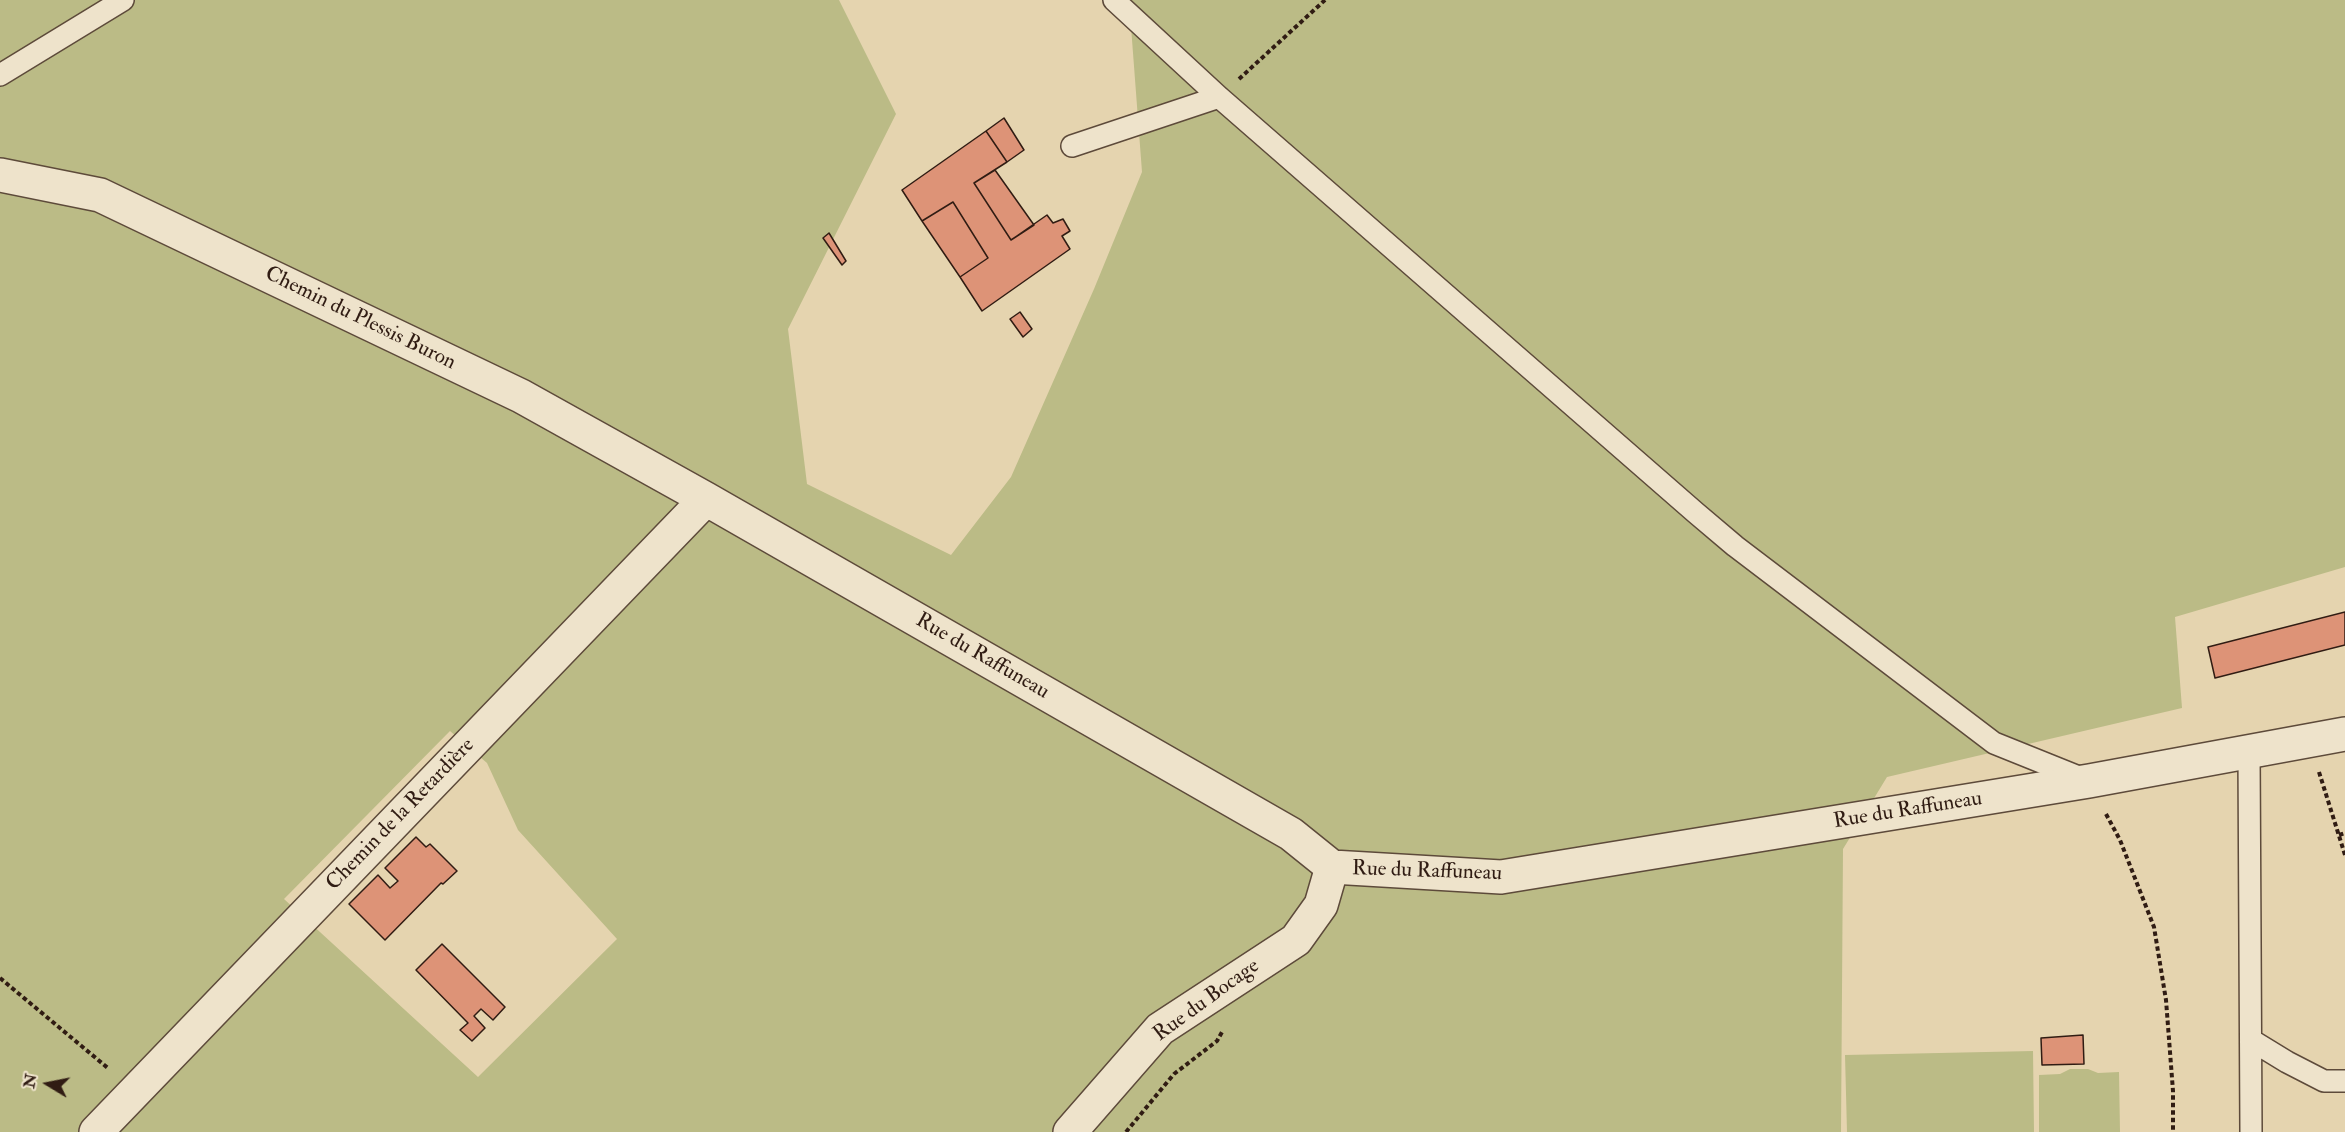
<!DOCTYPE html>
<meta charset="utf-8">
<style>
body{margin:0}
#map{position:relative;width:2345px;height:1132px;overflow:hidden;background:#e5d4af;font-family:"IM FELL Double Pica",serif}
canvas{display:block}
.north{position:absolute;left:18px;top:1054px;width:60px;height:60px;-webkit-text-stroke:4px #eee3cb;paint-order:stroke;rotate:280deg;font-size:16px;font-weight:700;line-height:24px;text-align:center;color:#301c13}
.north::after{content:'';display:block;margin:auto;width:21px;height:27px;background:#301c13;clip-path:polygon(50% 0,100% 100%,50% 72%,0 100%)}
</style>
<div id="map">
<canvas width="2345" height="1132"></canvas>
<div class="north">N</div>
</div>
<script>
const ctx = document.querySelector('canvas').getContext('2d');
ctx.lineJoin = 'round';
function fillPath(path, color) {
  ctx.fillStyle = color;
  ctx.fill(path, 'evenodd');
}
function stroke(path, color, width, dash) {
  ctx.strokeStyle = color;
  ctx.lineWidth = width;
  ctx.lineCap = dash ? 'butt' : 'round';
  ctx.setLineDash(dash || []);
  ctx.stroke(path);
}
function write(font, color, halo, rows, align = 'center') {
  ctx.font = font + ' "IM FELL Double Pica",serif';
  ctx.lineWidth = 4.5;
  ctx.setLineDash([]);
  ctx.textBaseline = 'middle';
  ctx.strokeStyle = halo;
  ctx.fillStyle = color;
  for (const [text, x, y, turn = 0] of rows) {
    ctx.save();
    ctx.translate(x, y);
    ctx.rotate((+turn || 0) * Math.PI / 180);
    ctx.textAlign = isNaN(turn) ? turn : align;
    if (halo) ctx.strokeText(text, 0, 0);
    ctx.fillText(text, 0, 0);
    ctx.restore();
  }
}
const green = new Path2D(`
 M0,0h839l57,114 -108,215 19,155 144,71 60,-78 83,-188 48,-117 -13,-172h1216v567l-170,50 7,91 -295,69 -44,72 -2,283h-1841zM450,731l37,32 31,67 99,109 -139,138 -194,-178z
 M2033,1051l1,81h-187l-2,-77z
 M2070,1069h18l10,4 21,-1 1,60h-81v-57l21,-1z`);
const building = new Path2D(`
 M1004,118l20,32 -17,12 -21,-31z
 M986,131l21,31 -33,21 37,57 36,-25 6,8 10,-4 7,12 -8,5 8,13 -88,62 -22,-34 28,-19 -35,-56 -31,19 -20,-31z
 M995,170l39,55 -23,15 -37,-57z
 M953,202l35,56 -28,19 -38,-56z
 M829,233l17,28 -4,4 -19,-27z
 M1020,312l12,17 -9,8 -13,-18z
 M2345,612v33l-130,33 -7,-31z
 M416,837l10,10 4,-3 27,27 -14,13 -2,-1 -56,57 -36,-36 29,-29 12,13 8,-7 -13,-13z
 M442,944l63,63 -12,13 -12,-11 -7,7 11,12 -13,13 -12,-11 8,-7 -52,-53z
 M2083,1035l1,29 -42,1 -1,-27z`);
const path = new Path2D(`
 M1239,79l86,-79
 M2319,772l26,83
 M2106,814l14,26 34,87 12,73 7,91v41
 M2339,835l6,-2
 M0,978l109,91
 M1126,1132l48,-58 43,-33 5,-9`);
const service = new Path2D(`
 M1114,0l105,97 477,416 39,33 259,197 92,37
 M0,75l123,-75
 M1072,146l147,-49
 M2249,752l2,380
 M2251,1040l36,22 37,19h21`);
const minor = new Path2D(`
 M1070,1132l90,-103 136,-89 25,-35 11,-38`);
const tertiary = new Path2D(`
 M0,175l100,20 421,201 185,103 585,335 41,33 169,10 588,-96 256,-47
 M96,1132l610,-633`);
const streetNames = [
 ["Chemin du Plessis Buron",360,319,26],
 ["Rue du Raffuneau",982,657,30],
 ["Rue du Raffuneau",1908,811,-9],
 ["Chemin de la Retardière",401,815,-46],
 ["Rue du Raffuneau",1427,872,2],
 ["Rue du Bocage",1207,1001,-36]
];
fillPath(green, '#bbbb86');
fillPath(building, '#dd9377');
stroke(building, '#301c13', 1.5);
stroke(service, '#5d4a3a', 24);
stroke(minor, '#5d4a3a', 36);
stroke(tertiary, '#5d4a3a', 36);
stroke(path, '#301c13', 4, [4.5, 3]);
stroke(service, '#eee3cb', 21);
stroke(minor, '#eee3cb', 33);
stroke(tertiary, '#eee3cb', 33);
write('21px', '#301c13', '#eee3cb', streetNames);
</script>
